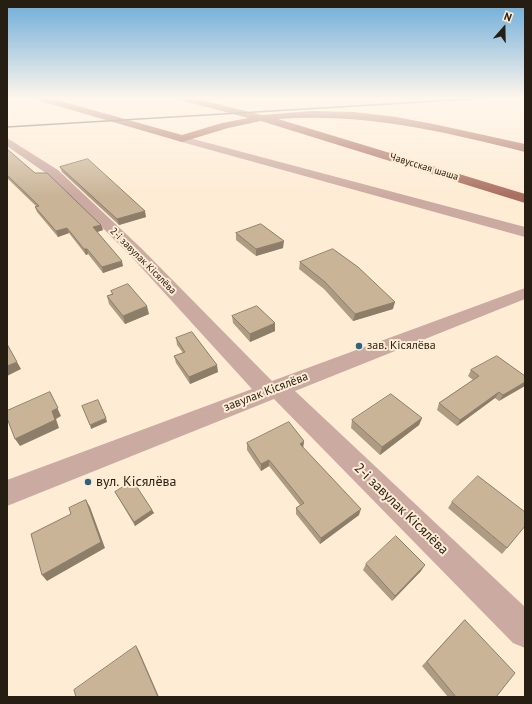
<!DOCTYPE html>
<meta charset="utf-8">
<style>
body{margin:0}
#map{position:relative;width:532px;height:704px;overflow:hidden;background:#feecd5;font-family:"PT Sans",sans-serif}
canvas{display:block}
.frame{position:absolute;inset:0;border:8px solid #261e13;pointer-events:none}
.north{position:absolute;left:484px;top:8px;width:40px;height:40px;-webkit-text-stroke:3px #feecd5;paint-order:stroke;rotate:20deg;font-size:11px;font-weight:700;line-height:16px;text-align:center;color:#261e13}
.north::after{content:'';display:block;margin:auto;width:14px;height:18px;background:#261e13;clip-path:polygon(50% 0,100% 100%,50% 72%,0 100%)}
</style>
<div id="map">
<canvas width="532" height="704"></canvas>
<div class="frame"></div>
<div class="north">N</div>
</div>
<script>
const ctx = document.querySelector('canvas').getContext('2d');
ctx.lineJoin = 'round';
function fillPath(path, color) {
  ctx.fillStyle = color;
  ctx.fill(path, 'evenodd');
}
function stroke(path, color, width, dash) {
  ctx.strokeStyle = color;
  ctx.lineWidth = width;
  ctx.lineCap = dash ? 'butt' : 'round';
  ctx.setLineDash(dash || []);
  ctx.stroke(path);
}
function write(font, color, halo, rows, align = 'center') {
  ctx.font = font + ' "PT Sans",sans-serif';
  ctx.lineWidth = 4;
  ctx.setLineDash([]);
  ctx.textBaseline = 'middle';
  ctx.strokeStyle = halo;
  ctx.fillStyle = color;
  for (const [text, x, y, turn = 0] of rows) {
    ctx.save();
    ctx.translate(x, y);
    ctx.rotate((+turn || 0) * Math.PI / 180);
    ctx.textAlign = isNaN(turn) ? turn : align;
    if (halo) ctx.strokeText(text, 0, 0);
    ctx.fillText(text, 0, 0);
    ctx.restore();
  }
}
const minor = new Path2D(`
 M182,136l343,91v10l-347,-96 -1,-2 1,-2z
 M7,138l51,32 83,78 131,133 253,-93v11l-230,92 230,216v41l-12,-5 -239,-244 -267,107v-26l245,-91 -123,-135 -79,-78 -43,-30z`);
const major = new Path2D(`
 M35,98h15l132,37 40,-12 26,-5 -68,-18 -1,-2h14l69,17 50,-4 42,1 42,5 42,8 87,19v8c-84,-21 -160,-39 -247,-33l247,75v9l-264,-82 -33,7 -46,14 -145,-42z`);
const rail = new Path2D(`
 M7,127l480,-29`);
const wall = new Path2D(`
 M7,149l28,24 66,52 2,5 -6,2 26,34 -20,7 -15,-19 -2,1 -17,-22 -11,4 -21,-25 -2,-5 1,-1 -29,-28z
 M60,167l86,50 -27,8 -57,-53z
 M236,233l47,15 -27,8 -20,-16z
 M300,262l93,47 -40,12 -29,-32 -25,-20z
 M111,291l38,23 -24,10 -16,-20 -2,-8 5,-2z
 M232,316l43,15 -25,11 -17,-19z
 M176,338l42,34 -28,12 -14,-21 -2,-7 9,-3 -6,-8z
 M471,370l54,6 -26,25 -4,-3 -38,28 -20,-16 2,-7 34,-23 -5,-4z
 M422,418l-3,7 -39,30 -29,-27 1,-8z
 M304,441l-1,7 56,67 -39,29 -24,-30v-6l4,-3 -31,-39 -8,5 -14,-21v-7z
 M115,492l37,18 2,3 -19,13z
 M452,502l55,46 -5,6 -54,-46z
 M366,564l55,7 -29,30 -29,-31z
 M465,620l31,77h-48l-26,-31z`);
const shadedWall = new Path2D(`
 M145,211l1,6 -27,8 -2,-6z
 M101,225l2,5 -9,3 -1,-6z
 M67,228l2,5 -11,4 -2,-6z
 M284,241l-1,7 -27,8v-7z
 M84,249h3l1,5 -2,1z
 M122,261l1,5 -20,7 -1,-6z
 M395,302l-2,7 -40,12 2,-7z
 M147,306l2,8 -24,10 -2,-8z
 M275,323v8l-25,11v-8z
 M17,362l4,7 -14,7v-10z
 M217,365l1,7 -28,12 -1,-7z
 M525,382v4l-26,15 4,-6z
 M50,392l11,24 -5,3 3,9 -39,18 -5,-7z
 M499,392l-4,6 -38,28 3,-6z
 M106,418l1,4 -16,7 -1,-4z
 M422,418l-3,7 -39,30 2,-8z
 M304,441l-1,7 -3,-4z
 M269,460v6l-8,5v-7z
 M86,500l4,7 15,41 -58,33 -5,-6z
 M361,509l-2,6 -39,29 1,-6z
 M152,510l2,3 -19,13 -1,-4z
 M425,565l-4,6 -29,30 3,-5z
 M136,646l3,5 20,46h-1z`);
const building = new Path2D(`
 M7,149l28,24h12l54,52 -8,2 29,34 -20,6 -15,-18h-3l-17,-21 -11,3 -21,-24 4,-1 -32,-31z
 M88,159l57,52 -28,8 -57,-52z
 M261,224l23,17 -28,8 -20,-16z
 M333,249l25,18 37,35 -40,12 -30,-32 -25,-20z
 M128,284l19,22 -24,10 -16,-20 6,-2 -2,-3z
 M257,306l18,17 -25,11 -18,-18z
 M192,332l25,33 -28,12 -15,-21 11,-4 -9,-14z
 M7,344l10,18 -10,4z
 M497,356l28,20v6l-22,13 -4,-3 -39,28 -21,-17 40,-27 -8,-6z
 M50,392l8,16 -6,3 3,9 -40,19 -8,-21v-7z
 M391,394l31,24 -40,29 -30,-27z
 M98,400l8,18 -16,7 -8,-19z
 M289,422l15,19 -4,3 61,65 -40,29 -25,-30 8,-5 -35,-43 -8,4 -14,-21z
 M478,476l47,36v14l-18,22 -55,-46z
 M133,481l19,29 -18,12 -19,-30z
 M86,500l15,42 -59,33 -11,-41 40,-20 -2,-6z
 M396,536l29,29 -30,31 -29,-32z
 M465,620l50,53 -19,24h-40l-29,-35z
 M136,646l22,51h-82l-2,-7z`);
const markers = [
 [359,346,4,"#2e637f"],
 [88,482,4,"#2e637f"]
];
const farStreetnames = [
 ["Чавусская шаша",424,167,17],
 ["2-і завулак Кісялёва",143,261,45]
];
const poiNames = [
 ["зав. Кісялёва",367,346]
];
const streetNames = [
 ["завулак Кісялёва",266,392,-21]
];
const nearPoinames = [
 ["вул. Кісялёва",96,482]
];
const nearStreetnames = [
 ["2-і завулак Кісялёва",401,509,44]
];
fillPath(minor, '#cbaaa1');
fillPath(major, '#a96f60');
stroke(rail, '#625749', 1.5);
fillPath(wall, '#ad9b83');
fillPath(shadedWall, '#8d7e6a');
fillPath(building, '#c9b498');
stroke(building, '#8d7e6a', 1);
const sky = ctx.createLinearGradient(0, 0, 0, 196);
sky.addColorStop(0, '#6cacd9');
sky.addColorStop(0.5, '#fff6ec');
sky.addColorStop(1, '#fff6ec00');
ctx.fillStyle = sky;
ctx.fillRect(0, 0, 532, 196);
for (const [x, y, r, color] of markers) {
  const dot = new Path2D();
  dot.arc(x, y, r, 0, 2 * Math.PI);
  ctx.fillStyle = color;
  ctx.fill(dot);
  stroke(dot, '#feecd5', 1.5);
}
write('10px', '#261e13', '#feecd5', farStreetnames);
write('12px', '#261e13', '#feecd5', poiNames, 'left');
write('12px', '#261e13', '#feecd5', streetNames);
write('14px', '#261e13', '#feecd5', nearPoinames, 'left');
write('14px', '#261e13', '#feecd5', nearStreetnames);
</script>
